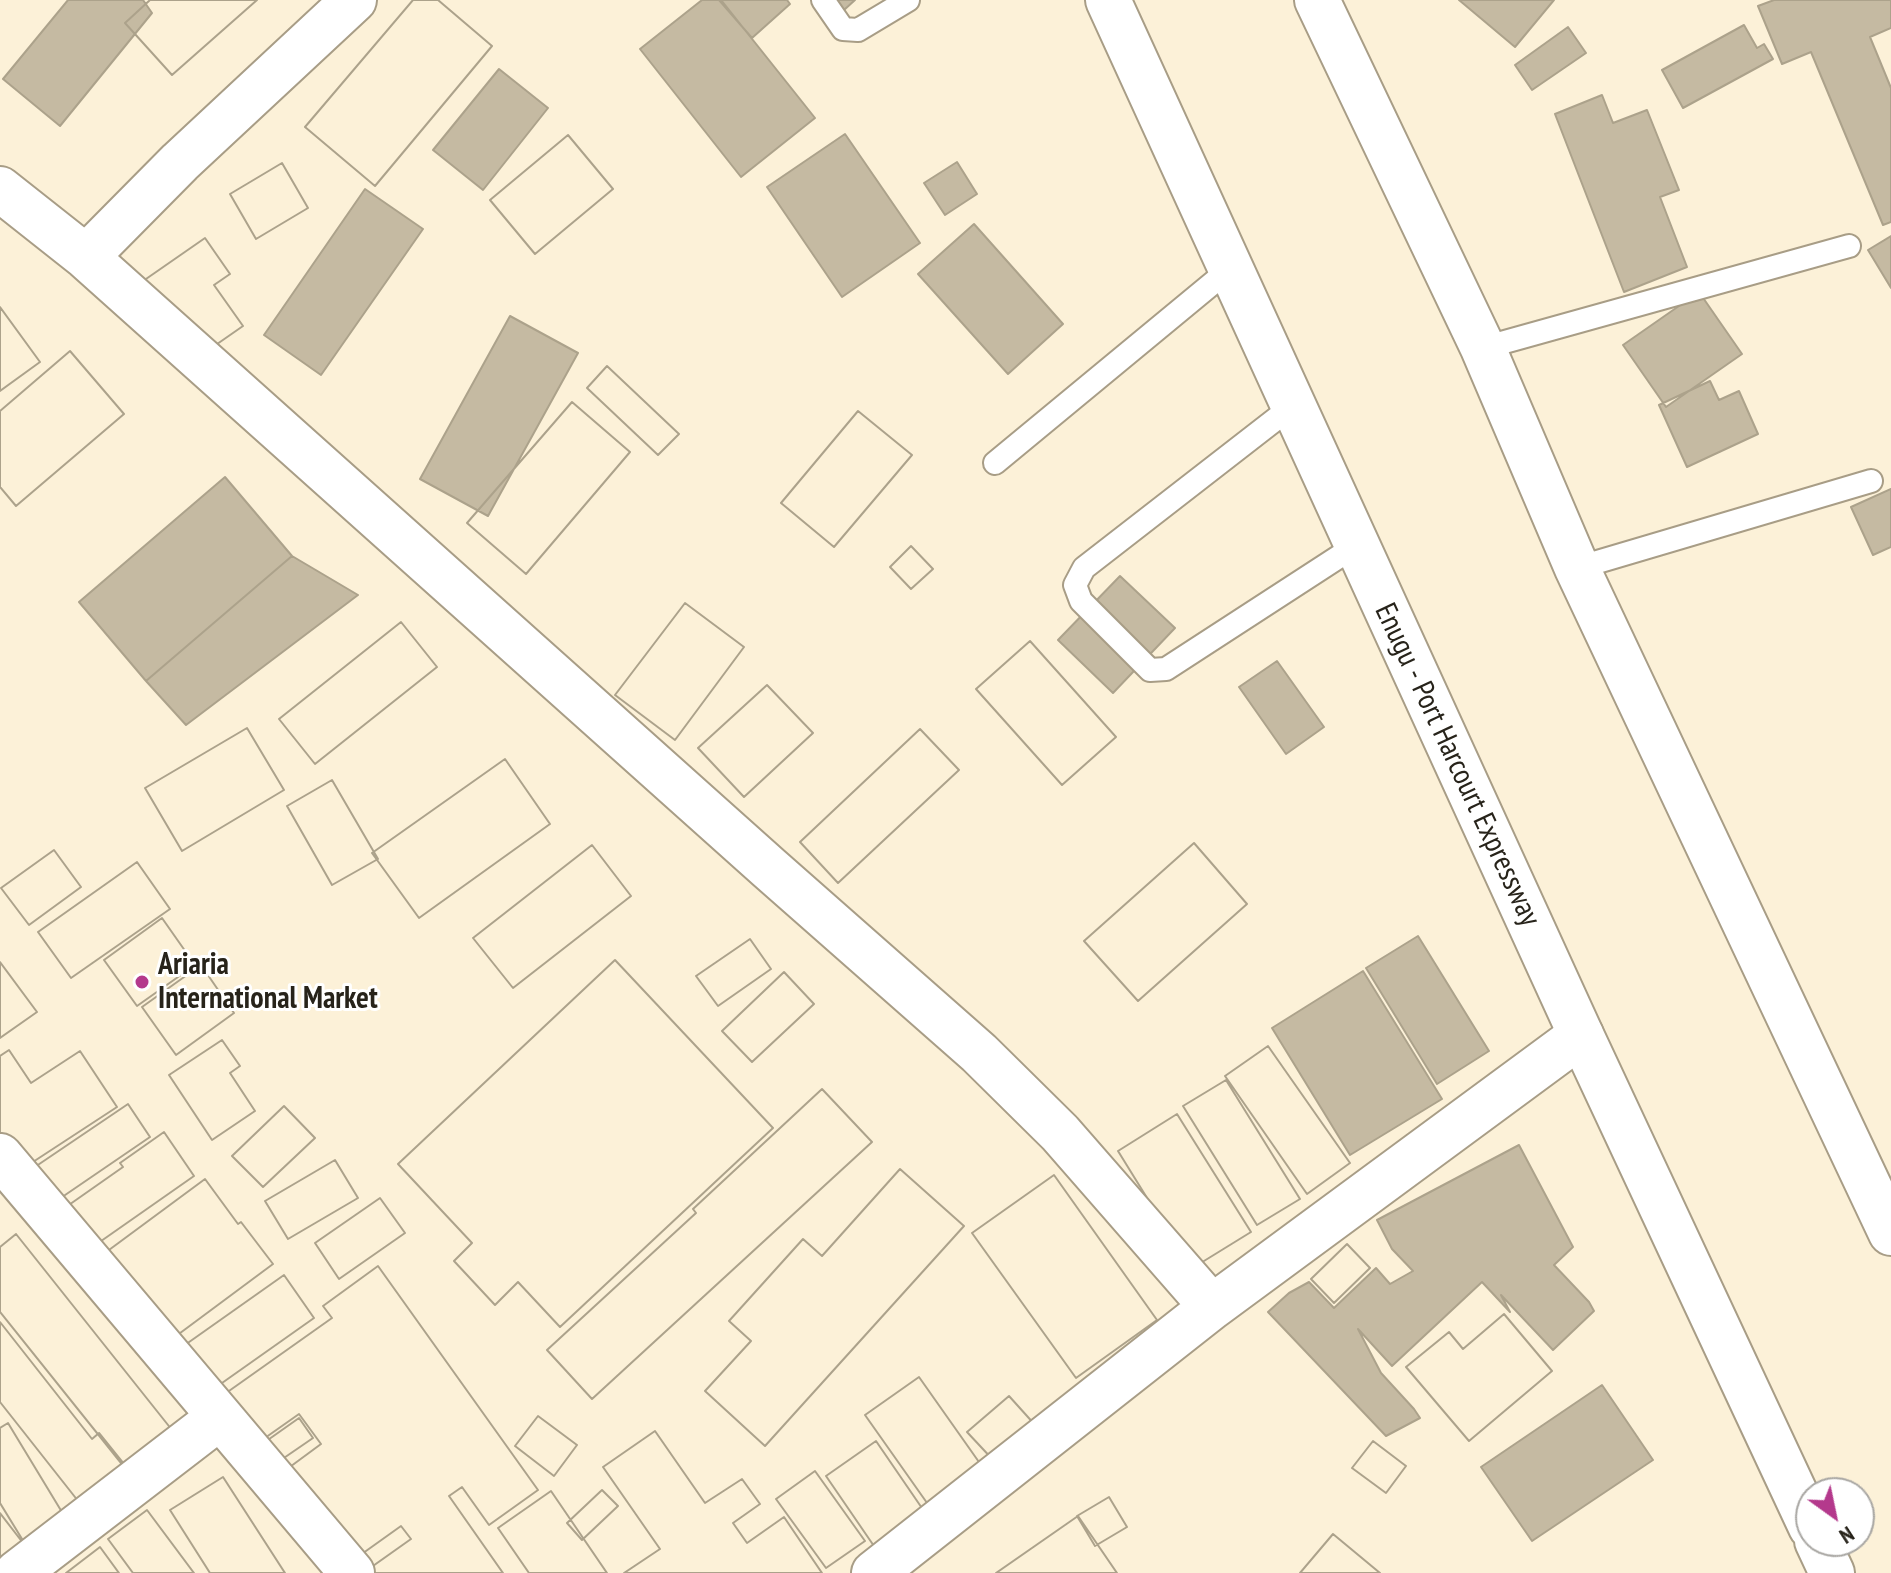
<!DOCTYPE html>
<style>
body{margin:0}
#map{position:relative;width:1891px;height:1573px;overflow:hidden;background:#fcf1d8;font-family:"PT Sans Narrow",sans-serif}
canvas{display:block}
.north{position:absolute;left:1795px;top:1477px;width:80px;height:80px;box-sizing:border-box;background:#fff;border:2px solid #a9a7a3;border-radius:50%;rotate:147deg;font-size:22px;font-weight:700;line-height:32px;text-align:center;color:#27231a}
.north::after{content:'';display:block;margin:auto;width:28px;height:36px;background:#b4398c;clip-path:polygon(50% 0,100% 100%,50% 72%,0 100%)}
</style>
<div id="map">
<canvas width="1891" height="1573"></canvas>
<div class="north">N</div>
</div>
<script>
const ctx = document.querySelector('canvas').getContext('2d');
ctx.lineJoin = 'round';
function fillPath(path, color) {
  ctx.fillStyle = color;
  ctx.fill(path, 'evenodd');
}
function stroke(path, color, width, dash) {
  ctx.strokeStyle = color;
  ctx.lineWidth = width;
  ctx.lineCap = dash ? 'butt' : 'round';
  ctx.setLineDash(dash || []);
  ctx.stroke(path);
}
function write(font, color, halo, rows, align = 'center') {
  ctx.font = font + ' "PT Sans Narrow",sans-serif';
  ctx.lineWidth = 6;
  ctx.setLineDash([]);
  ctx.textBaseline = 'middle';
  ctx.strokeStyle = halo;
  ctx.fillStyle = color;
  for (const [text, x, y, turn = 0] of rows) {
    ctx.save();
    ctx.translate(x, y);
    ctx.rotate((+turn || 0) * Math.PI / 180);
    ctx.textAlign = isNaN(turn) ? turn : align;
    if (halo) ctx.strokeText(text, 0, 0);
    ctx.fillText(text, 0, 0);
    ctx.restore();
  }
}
const building = new Path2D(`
 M68,0h75l9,13 -92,113 -57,-47z
 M150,0h107l-85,75 -47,-52z
 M150,0h107l-85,75 -47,-52z
 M413,0h25l54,46 -117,140 -70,-59z
 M413,0h25l54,46 -117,140 -70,-59z
 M702,0h19l94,118 -74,59 -101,-128z
 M719,0h68l3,4 -38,34z
 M834,0h21l-11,10z
 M1459,0h95l-39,47z
 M1774,0h117v28l-21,9 21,51v134l-8,3 -72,-173 -29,12 -24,-58z
 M1744,25l13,23 7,-4 9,15 -90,49 -21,-38z
 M1568,27l18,26 -54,37 -17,-25z
 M499,69l49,39 -65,82 -50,-40z
 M1602,95l11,28 34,-13 32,80 -19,7 27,70 -63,25 -69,-178z
 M845,134l75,109 -78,54 -75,-110z
 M568,135l45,54 -78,65 -45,-54z
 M568,135l45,54 -78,65 -45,-54z
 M957,162l20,32 -32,21 -21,-32z
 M282,163l26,45 -52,31 -26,-45z
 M282,163l26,45 -52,31 -26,-45z
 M365,189l58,40 -102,146 -57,-40z
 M974,224l89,100 -55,50 -90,-100z
 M1891,236v52l-23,-38z
 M205,238l25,36 -16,11 29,41 -56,39 -54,-77z
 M205,238l25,36 -16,11 29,41 -56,39 -54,-77z
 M1699,292l43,62 -76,53 -43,-62z
 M0,307l40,55 -40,29z
 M0,307l40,55 -40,29z
 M510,316l68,37 -90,163 -68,-37z
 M70,351l54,63 -108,92 -16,-19v-76z
 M70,351l54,63 -108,92 -16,-19v-76z
 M607,366l72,68 -21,21 -71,-67z
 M607,366l72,68 -21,21 -71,-67z
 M1710,381l9,19 20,-9 19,43 -71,33 -28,-62z
 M572,402l58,50 -104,122 -59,-51z
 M572,402l58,50 -104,122 -59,-51z
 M858,411l54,44 -78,92 -53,-44z
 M858,411l54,44 -78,92 -53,-44z
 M225,477l67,79 -146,125 -67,-79z
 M1891,489v58l-18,8 -22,-48z
 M911,546l22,23 -22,20 -21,-22z
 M911,546l22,23 -22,20 -21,-22z
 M292,556l66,39 -172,130 -40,-44z
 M1120,576l55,52 -62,65 -55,-53z
 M685,603l59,44 -69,93 -60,-45z
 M685,603l59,44 -69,93 -60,-45z
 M401,622l36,45 -122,97 -36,-45z
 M401,622l36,45 -122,97 -36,-45z
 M1030,641l86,96 -54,48 -86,-96z
 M1030,641l86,96 -54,48 -86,-96z
 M1277,661l47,66 -38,27 -47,-67z
 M767,685l46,48 -69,64 -46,-49z
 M767,685l46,48 -69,64 -46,-49z
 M247,728l37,62 -102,61 -37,-63z
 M247,728l37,62 -102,61 -37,-63z
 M920,729l39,41 -121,113 -38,-41z
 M920,729l39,41 -121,113 -38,-41z
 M505,759l45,65 -131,94 -47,-65z
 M505,759l45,65 -131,94 -47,-65z
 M332,780l46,79 -46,26 -45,-79z
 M332,780l46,79 -46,26 -45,-79z
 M1194,843l53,61 -109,97 -54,-60z
 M1194,843l53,61 -109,97 -54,-60z
 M592,845l39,51 -118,92 -40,-50z
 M592,845l39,51 -118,92 -40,-50z
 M54,850l27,37 -52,38 -28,-37z
 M54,850l27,37 -52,38 -28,-37z
 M137,862l33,47 -99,69 -33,-46z
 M137,862l33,47 -99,69 -33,-46z
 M162,918l33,47 -58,41 -33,-46z
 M162,918l33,47 -58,41 -33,-46z
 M1418,936l71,115 -52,33 -71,-116z
 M750,939l21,30 -53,37 -22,-30z
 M750,939l21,30 -53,37 -22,-30z
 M615,960l158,168 -213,199 -42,-45 -23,23 -41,-44 18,-18 -74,-79z
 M615,960l158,168 -213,199 -42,-45 -23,23 -41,-44 18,-18 -74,-79z
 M0,962l37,50 -37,26z
 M0,962l37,50 -37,26z
 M201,965l33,48 -58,42 -34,-48z
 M201,965l33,48 -58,42 -34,-48z
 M1363,971l79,128 -92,56 -78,-127z
 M784,972l30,32 -62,58 -30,-31z
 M784,972l30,32 -62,58 -30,-31z
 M222,1040l18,26 -10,7 25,38 -43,29 -43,-65z
 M222,1040l18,26 -10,7 25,38 -43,29 -43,-65z
 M1268,1046l82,117 -43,31 -82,-118z
 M1268,1046l82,117 -43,31 -82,-118z
 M9,1050l22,33 49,-32 37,56 -104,68 -13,-20v-99z
 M9,1050l22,33 49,-32 37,56 -104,68 -13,-20v-99z
 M1226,1080l74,119 -43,26 -74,-119z
 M1226,1080l74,119 -43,26 -74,-119z
 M822,1089l50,53 -280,257 -45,-49 149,-137 -3,-4z
 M822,1089l50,53 -280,257 -45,-49 149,-137 -3,-4z
 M128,1104l22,33 -101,69 -23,-33z
 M128,1104l22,33 -101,69 -23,-33z
 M284,1106l31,32 -52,49 -31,-31z
 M284,1106l31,32 -52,49 -31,-31z
 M1177,1114l74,118 -60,37 -73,-118z
 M1177,1114l74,118 -60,37 -73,-118z
 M164,1132l30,44 -110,77 -28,-39 67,-47 -3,-4z
 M164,1132l30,44 -110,77 -28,-39 67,-47 -3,-4z
 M1519,1145l54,102 -19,18 35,37 5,9 -41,39 -52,-55 9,17 -28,-30 -90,84 -34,-37 23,44 33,36 6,9 -34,18 -118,-124 21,-19 20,-11 25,26 42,-40 14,16 23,-13 -21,-22 -15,-29z
 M335,1160l23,38 -70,41 -23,-38z
 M335,1160l23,38 -70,41 -23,-38z
 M900,1169l64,57 -199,220 -60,-55 46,-50 -22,-20 74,-82 19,17z
 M900,1169l64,57 -199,220 -60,-55 46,-50 -22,-20 74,-82 19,17z
 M1054,1175l103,145 -81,58 -104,-145z
 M1054,1175l103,145 -81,58 -104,-145z
 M205,1179l33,45 3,-2 32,42 -109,81 -74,-81z
 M205,1179l33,45 3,-2 32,42 -109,81 -74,-81z
 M380,1198l25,35 -66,46 -24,-36z
 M380,1198l25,35 -66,46 -24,-36z
 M16,1234l160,201 -47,38 -129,-161v-65z
 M16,1234l160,201 -47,38 -129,-161v-65z
 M1347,1244l23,24 -36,35 -23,-24z
 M1347,1244l23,24 -36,35 -23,-24z
 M378,1266l160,224 -49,35 -27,-38 -13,9 54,77h-140l48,-34 -10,-13 -56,40 -66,-91 42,-31 -22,-30 -54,38 -33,-49 120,-85 -9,-12z
 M378,1266l160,224 -49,35 -27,-38 -13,9 54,77h-140l48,-34 -10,-13 -56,40 -66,-91 42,-31 -22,-30 -54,38 -33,-49 120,-85 -9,-12z
 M284,1275l30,43 -109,77 -30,-43z
 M284,1275l30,43 -109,77 -30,-43z
 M1504,1314l48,57 -83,70 -63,-74 43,-35 14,17z
 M1504,1314l48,57 -83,70 -63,-74 43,-35 14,17z
 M0,1322l92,117 7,-6 33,41 -46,37 -86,-109z
 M0,1322l92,117 7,-6 33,41 -46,37 -86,-109z
 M919,1377l67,95 -54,38 -67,-95z
 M919,1377l67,95 -54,38 -67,-95z
 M1602,1385l51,75 -121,81 -51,-74z
 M1009,1396l27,30 -41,36 -28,-30z
 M1009,1396l27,30 -41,36 -28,-30z
 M538,1416l39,29 -23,31 -39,-30z
 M538,1416l39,29 -23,31 -39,-30z
 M299,1418l14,20 -51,35 -14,-19z
 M299,1418l14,20 -51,35 -14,-19z
 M8,1423l63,104 -41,25 -30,-49v-75z
 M8,1423l63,104 -41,25 -30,-49v-75z
 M655,1431l50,72 37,-24 18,25 -27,19 14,20 37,-26 38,56h-198l36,-24 -57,-82z
 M655,1431l50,72 37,-24 18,25 -27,19 14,20 37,-26 38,56h-198l36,-24 -57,-82z
 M876,1441l50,73 -50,35 -50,-73z
 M876,1441l50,73 -50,35 -50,-73z
 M1373,1441l33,25 -20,27 -34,-25z
 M1373,1441l33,25 -20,27 -34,-25z
 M815,1471l50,70 -39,27 -50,-69z
 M815,1471l50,70 -39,27 -50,-69z
 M223,1477l62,96h-75l-40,-63z
 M223,1477l62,96h-75l-40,-63z
 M602,1490l16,16 -36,34 -15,-17z
 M602,1490l16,16 -36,34 -15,-17z
 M551,1491l56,82h-78l-31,-45z
 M551,1491l56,82h-78l-31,-45z
 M1109,1497l18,30 -32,19 -18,-30z
 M1109,1497l18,30 -32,19 -18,-30z
 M147,1510l47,63h-61l-25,-34z
 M147,1510l47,63h-61l-25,-34z
 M0,1513l30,39 -30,21z
 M0,1513l30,39 -30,21z
 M1078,1516l39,57h-121z
 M1078,1516l39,57h-121z
 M1333,1534l47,39h-80z
 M1333,1534l47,39h-80z
 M100,1547l19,26h-53z
 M100,1547l19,26h-53z`);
const lane = new Path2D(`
 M823,0l20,29 15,1 50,-30
 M1483,348l366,-102
 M1294,405l-210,163 -9,17 6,16 69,69 16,-1 191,-124
 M995,463l236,-195
 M1577,568l294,-87`);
const street = new Path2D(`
 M0,189l86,68 683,611 210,185 81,80 152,174
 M86,257l94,-95 174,-162
 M0,1156l352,417
 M17,1573l203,-156
 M874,1573l338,-266 369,-272`);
const highway = new Path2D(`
 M1108,0l473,1035 230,492
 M1317,0l166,348 94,220 314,665
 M1817,1541l15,32`);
const markers = [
 [142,982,8,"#b4398c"]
];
const streetNames = [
 ["Enugu - Port Harcourt Expressway",1457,765,65]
];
const poiNames = [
 ["Ariaria",158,965],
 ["International Market",158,999]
];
fillPath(building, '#c5baa2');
stroke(building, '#aca28b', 2);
stroke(lane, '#a89d86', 26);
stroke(street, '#a89d86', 48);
stroke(highway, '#a89d86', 48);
stroke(lane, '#fff', 22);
stroke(street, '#fff', 44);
stroke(highway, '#fff', 44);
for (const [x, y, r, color] of markers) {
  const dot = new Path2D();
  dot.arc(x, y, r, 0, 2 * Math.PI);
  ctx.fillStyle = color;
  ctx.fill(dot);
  stroke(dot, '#fff', 3);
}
write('30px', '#27231a', '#fff', streetNames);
write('bold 30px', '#27231a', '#fff', poiNames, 'left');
</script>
